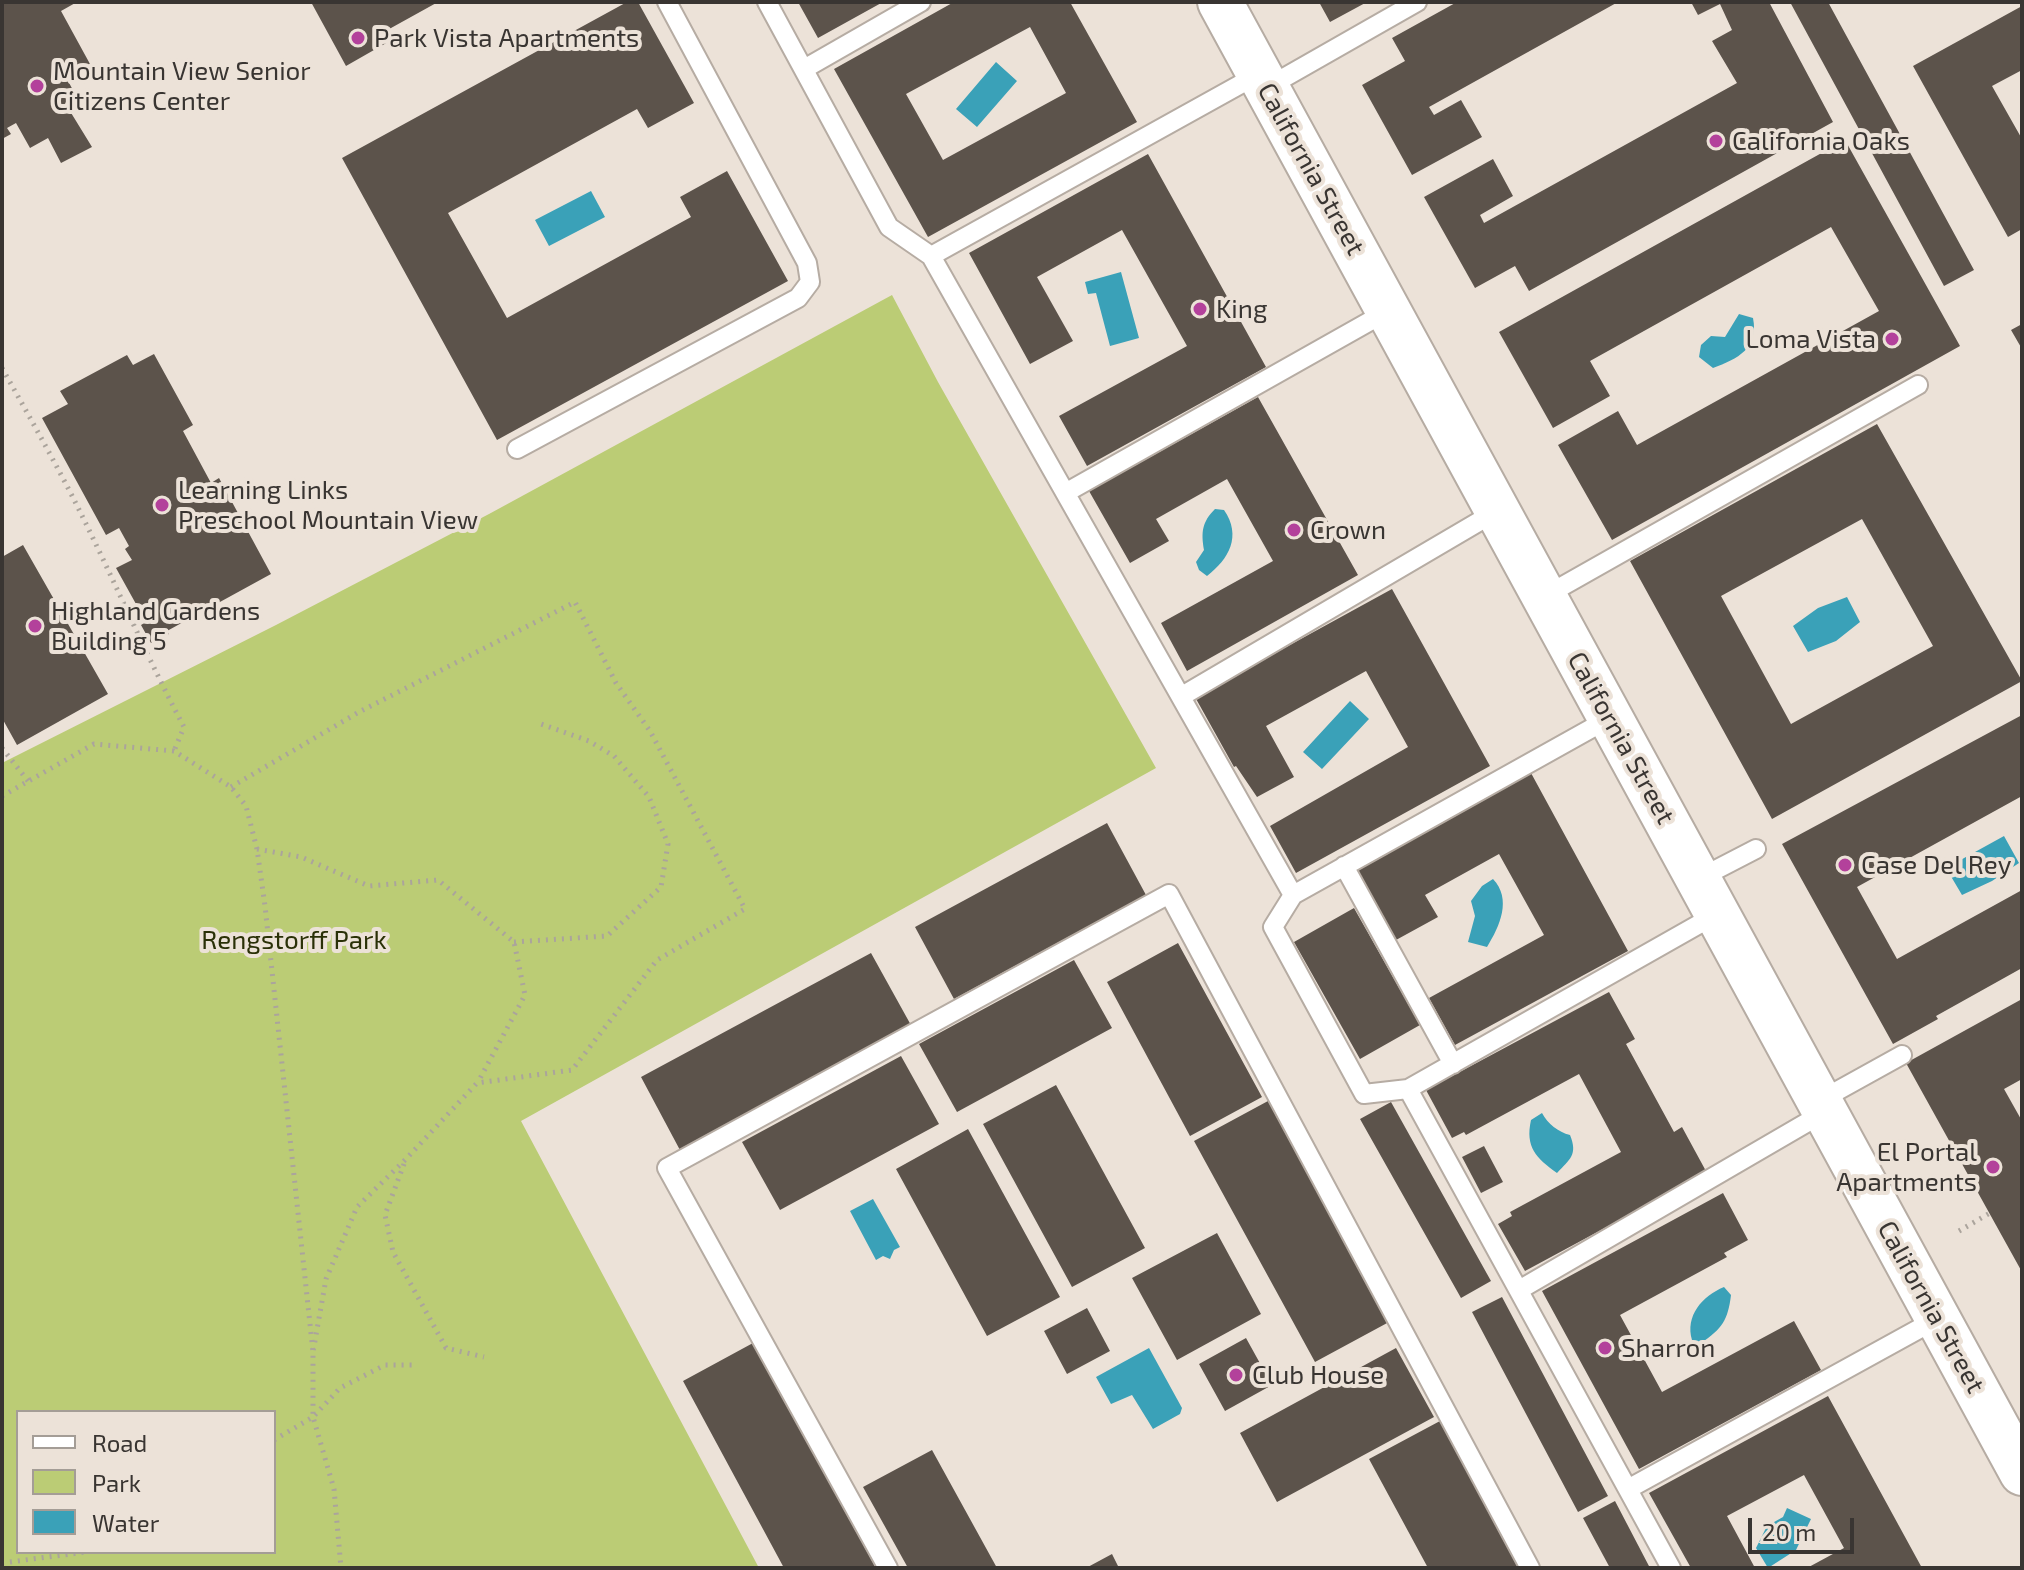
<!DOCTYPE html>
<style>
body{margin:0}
#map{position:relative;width:2024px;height:1570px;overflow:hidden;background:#ece2d8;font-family:"Exo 2",sans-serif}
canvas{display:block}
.frame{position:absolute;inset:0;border:4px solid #393532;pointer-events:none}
.legend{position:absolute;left:16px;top:1410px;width:260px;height:144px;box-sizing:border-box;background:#ece2d8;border:2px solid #a49d96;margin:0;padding:10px 14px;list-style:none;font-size:24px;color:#393532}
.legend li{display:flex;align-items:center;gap:16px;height:40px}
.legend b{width:40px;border:2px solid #a49d96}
.scale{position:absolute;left:1748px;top:1518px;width:106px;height:36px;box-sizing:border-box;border:4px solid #393532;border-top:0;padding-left:10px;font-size:24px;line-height:28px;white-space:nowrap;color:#393532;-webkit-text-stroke:6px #ece2d8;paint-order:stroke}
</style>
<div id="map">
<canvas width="2024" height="1570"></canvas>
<div class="frame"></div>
<ul class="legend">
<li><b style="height:10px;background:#fff"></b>Road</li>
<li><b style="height:22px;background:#bbcc75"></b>Park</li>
<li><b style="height:22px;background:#3aa1b8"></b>Water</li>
</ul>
<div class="scale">20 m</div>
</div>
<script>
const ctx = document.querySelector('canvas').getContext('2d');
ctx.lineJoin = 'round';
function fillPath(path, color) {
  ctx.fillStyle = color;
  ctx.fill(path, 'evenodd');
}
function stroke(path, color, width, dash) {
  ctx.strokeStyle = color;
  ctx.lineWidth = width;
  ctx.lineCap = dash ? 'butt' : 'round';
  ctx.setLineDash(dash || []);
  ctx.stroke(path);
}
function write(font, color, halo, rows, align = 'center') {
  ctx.font = font + ' "Exo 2",sans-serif';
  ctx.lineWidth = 8;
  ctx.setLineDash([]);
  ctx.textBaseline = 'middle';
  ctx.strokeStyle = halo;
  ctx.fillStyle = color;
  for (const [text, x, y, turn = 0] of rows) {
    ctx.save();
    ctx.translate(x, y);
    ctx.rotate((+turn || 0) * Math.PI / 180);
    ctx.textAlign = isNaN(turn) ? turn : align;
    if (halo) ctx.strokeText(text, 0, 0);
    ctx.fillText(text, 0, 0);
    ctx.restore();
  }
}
const green = new Path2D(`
 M892,295l46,87 218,386 -635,353 238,447h-757v-805l274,-138 213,-111zM274,1412v140h-256v-140z`);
const water = new Path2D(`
 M996,62l21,19 -40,46 -21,-18z
 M591,191l14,26 -56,29 -14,-26z
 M1121,272l18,66 -29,8 -14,-53 -8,1 -3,-12z
 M1739,314l14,4c6,30 -15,41 -40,50l-14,-11 2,-12 10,-9 14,1z
 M1215,509l9,1c18,26 5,49 -17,66l-8,-6 -3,-8 8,-12c-3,-18 -2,-28 11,-41z
 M1847,597l13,25 -24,19 -28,11 -15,-26 25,-18z
 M1350,701l19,18 -47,50 -19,-17z
 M2004,836l15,27 -27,18 -30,14 -16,-27z
 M1493,879c19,20 7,47 -6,68l-19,-5 7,-26 -4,-15 11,-15z
 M1542,1113c6,11 16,19 28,22 8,20 0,24 -13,38 -21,-15 -32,-26 -26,-53z
 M873,1199l27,48 -6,3 -4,9 -7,-3 -7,4 -26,-49z
 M1724,1287l7,8c-3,25 -9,34 -30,48l-9,-3c-7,-24 10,-44 32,-53z
 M1149,1348l33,60 -2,6 -27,15 -21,-34 -21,9 -15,-27z
 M1787,1508l24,11 -15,31 -28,18 -12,-20 11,-22 16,-9z`);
const building = new Path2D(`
 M2,2h75l-16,9 29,53 -24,13 10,19 -11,7 27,44 -31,16 -13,-25 -18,10 -14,-25 -9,5 4,6 -9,5z
 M311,2h127l-56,31 6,9 -42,24z
 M627,2h11l56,101 -46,25 -11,-19 -189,104 59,105 184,-101 -11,-20 47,-26 61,110 -291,159 -155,-282z
 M798,2h85l-65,36z
 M954,2h116l67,120 -209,115 -94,-168zM1030,27l36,66 -123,67 -37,-66z
 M1319,2h48l-37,20z
 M1457,2h161l-189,105 5,8 27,-15 21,37 -70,38 -50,-90 43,-24 -13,-23z
 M1691,2h78l64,120 -304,169 -14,-25 -40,22 -51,-91 69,-38 20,37 -33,19 4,8 253,-140 -25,-42 20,-11 -12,-26 -22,11z
 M1790,2h38l146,268 -30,16z
 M2022,6v64l-30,16 30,53v90l-14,8 -95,-171z
 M1845,140l115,206 -348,194 -54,-95 60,-34 19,34 242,-134 -48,-84 -241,134 20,35 -57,32 -54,-96z
 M1148,154l118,213 -179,99 -28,-50 128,-70 -65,-116 -85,47 36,64 -43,23 -61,-111z
 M2022,324v25l-11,-19z
 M154,354l39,71 -10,6 28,52 8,-5 52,96 -104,57 2,3 -18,9 -10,-18 5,-3 -30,-54 16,-8 -7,-11 4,-3 -10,-18 -13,7 -64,-117 26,-14 -8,-13 67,-36 6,10z
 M1258,397l100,178 -171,96 -26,-48 112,-62 -46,-82 -71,40 13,22 -39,22 -41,-72z
 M1877,424l145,257 -250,138 -142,-258zM1862,519l71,127 -142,78 -70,-128z
 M23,545l85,149 -91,51 -15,-27v-161z
 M1392,589l98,177 -194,107 -26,-47 138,-79 -42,-76 -100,55 28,51 -37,20 -21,-31 -2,1 -39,-70z
 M2022,715v81l-165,91 40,72 125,-69v78l-86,48 2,3 -45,25 -111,-200z
 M1531,773l97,178 -173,94 -26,-47 115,-63 -45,-81 -74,41 13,22 -42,23 -40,-73z
 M1107,823l39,72 -192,104 -39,-72z
 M1354,908l66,117 -60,34 -66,-117z
 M1178,943l84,154 -72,39 -83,-154z
 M871,953l41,74 -231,125 -40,-75z
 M1074,960l38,68 -155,84 -38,-68z
 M1609,992l26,47 -9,5 48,88 8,-5 25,46 -182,98 -27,-47 14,-8 -2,-4 111,-60 -42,-78 -113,61 -2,-3 -12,6 -26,-48z
 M2022,999v80l-18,10 18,32v151l-116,-209z
 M901,1056l38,68 -159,86 -38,-68z
 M1056,1085l89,163 -73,39 -89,-163z
 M1268,1101l121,221 -74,40 -121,-221z
 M1391,1102l100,179 -30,17 -101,-179z
 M968,1129l92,168 -73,39 -91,-167z
 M1484,1146l19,36 -22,11 -19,-36z
 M1723,1193l25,47 -24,13 3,4 -107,58 42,77 132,-71 27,49 -182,99 -97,-178z
 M1217,1233l44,81 -84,46 -45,-82z
 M1502,1297l106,199 -30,16 -106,-200z
 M1087,1308l23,43 -43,23 -23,-43z
 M1246,1338l26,47 -47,26 -26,-47z
 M753,1343l123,225h-92l-101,-187z
 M1396,1348l38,69 -157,85 -37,-69z
 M1828,1396l94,172h-115l37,-20 -40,-73 -77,41 28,52h-64l-42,-75z
 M1440,1421l81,147h-93l-59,-109z
 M932,1450l65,118h-89l-45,-81z
 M1615,1501l35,67h-40l-27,-50z
 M1112,1554l7,14h-33z`);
const path = new Path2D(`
 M2,368c22,39 44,78 65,118 41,79 75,162 117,241l-10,24
 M2,748l26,33
 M231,787l128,-75 216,-110 41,81 34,48 95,178 -88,51 -85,110 -95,13 -71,76 -49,48 -31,72 -13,73
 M2,796l92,-52 80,7 57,36 15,19 11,43 8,57 48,446v65l21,72 7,79
 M257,849l44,8 68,29 69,-6 76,62 11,53 -47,87
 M514,942l93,-6 54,-49 7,-43 -19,-47 -35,-41 -25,-15 -48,-17
 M404,1164l-19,51 8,37 53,96 38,9
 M1959,1231l31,-18
 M274,1440l39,-23 27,-29 45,-23h29
 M2,1563l84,-11`);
const lane = new Path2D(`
 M767,2l122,225 42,29 362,639 -20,32 91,167 44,-5 263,479
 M804,69l117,-67
 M1266,88l151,-86
 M931,256l328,-182
 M517,449l281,-151 12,-16 -3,-19 -140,-261
 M1067,492l321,-181
 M1545,596l373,-211
 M1182,696l315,-185
 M1344,866l109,198
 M1698,879l58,-30
 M1293,895l317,-177
 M1408,1089l309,-175
 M1819,1101l83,-46
 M1519,1290l306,-178
 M1628,1489l309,-170
 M888,1568l-221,-400 502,-274 361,674`);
const secondary = new Path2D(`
 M1220,2l802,1471`);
const markers = [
 [358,38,8,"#b3419b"],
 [37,86,8,"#b3419b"],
 [1716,141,8,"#b3419b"],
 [1200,309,8,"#b3419b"],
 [1892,339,8,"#b3419b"],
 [162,505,8,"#b3419b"],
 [1294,530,8,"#b3419b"],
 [35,626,8,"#b3419b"],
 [1845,865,8,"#b3419b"],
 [1993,1167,8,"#b3419b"],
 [1605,1348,8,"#b3419b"],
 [1236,1375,8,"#b3419b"]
];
const poiNames = [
 ["Park Vista Apartments",374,38],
 ["Mountain View Senior",53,71],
 ["Citizens Center",53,101],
 ["California Oaks",1732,141],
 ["King",1216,309],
 ["Loma Vista",1876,339,"right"],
 ["Learning Links",178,490],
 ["Preschool Mountain View",178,520],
 ["Crown",1310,530],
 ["Highland Gardens",51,611],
 ["Building 5",51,641],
 ["Case Del Rey",1861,865],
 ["El Portal",1977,1152,"right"],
 ["Apartments",1977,1182,"right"],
 ["Sharron",1621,1348],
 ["Club House",1252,1375]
];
const streetNames = [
 ["California Street",1311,169,61],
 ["California Street",1621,738,61],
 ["California Street",1931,1307,61]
];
const parkNames = [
 ["Rengstorff Park",294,940]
];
fillPath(green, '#bbcc75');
fillPath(water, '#3aa1b8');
fillPath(building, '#5c534b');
stroke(lane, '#b6aca3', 22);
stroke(secondary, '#b6aca3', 48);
stroke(path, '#aba49c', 5, [2, 6]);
stroke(lane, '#fff', 18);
stroke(secondary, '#fff', 44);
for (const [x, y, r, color] of markers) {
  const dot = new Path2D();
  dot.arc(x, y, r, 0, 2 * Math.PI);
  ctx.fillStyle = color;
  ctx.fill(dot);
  stroke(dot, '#ece2d8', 3);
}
write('26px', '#393532', '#ece2d8', poiNames, 'left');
write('26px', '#393532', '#ece2d8', streetNames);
write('26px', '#2a3007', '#ece2d8', parkNames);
</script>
